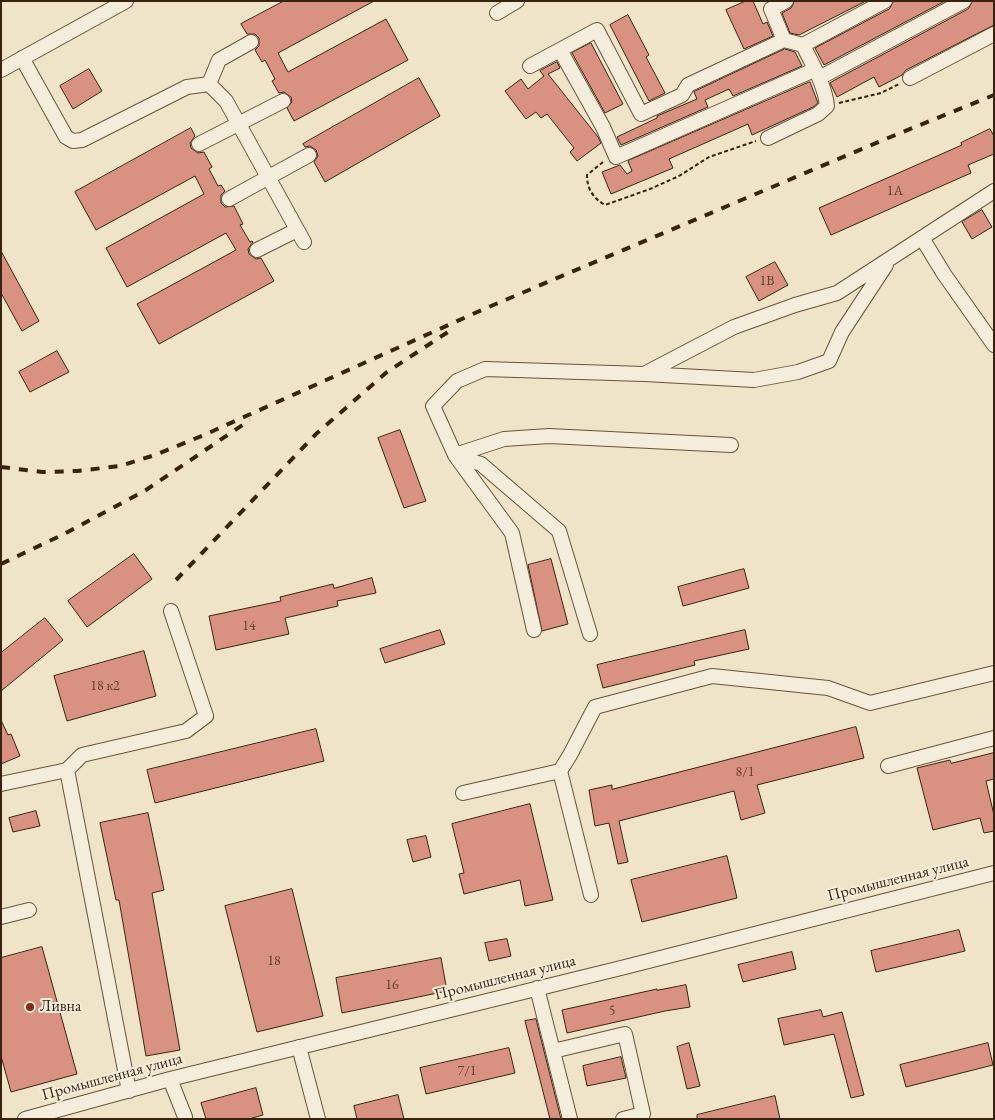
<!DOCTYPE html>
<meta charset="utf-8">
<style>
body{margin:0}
#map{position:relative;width:995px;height:1120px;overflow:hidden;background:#f0e4c8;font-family:"EB Garamond",serif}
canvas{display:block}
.frame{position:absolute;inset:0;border:2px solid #38240e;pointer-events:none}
</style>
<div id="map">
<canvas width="995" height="1120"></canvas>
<div class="frame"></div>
</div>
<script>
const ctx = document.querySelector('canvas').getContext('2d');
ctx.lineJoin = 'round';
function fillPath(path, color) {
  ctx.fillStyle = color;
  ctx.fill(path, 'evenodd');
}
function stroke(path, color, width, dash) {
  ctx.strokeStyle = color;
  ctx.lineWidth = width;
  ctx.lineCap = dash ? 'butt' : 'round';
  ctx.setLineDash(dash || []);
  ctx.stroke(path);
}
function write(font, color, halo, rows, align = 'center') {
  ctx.font = font + ' "EB Garamond",serif';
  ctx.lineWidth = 4;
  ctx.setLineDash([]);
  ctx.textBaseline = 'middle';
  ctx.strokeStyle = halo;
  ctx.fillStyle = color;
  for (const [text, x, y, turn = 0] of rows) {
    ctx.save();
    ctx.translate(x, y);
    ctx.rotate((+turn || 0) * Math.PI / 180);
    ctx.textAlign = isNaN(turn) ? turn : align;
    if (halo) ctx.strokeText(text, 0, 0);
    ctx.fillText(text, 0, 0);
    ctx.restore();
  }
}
const building = new Path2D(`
 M284,1h90l-96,52 10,19 98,-53 22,41 -114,61 -7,-13 5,-6 -1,-5 -7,-5 -5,1 -7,-12 3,-2 -10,-19 -3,2 -7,-12 4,-4v-8l-4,-4h-8l-6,-10z
 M746,1h7l10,23 4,-2 6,14 -29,13 -18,-39z
 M795,1h71l-67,34 -9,-2 -8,-20 9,-5z
 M894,1h51l-121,64 -9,-17 74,-39z
 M973,1h21v24l-88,45 -4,5 -23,12 -5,-10 -37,20 -7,-14 3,-2 135,-72z
 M628,15l21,40 -3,2 19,36 -16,8 -39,-76z
 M591,43l32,61 -18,9 -33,-60z
 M785,49l10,3 7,14 -69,30 -4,-7 -24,11 3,7 -87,38 -4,-8 40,-19v-2l40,-17 -3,-7z
 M557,62l3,6 -12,6 50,63 3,6 -24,18 -7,-9 4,-4 -27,-34 -6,4 -5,-6 -10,7 -21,-28 16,-12 7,10 16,-13 -4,-5z
 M89,69l13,22 -29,18 -13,-23z
 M419,78l21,38 -115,66 -11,-20 4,-6 -2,-6 -6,-4 -5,1 -2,-3z
 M810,82l8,21 -5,4 -61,28 -4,-11 -79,35 4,9 -62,26 -9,-22 18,-7 7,9 5,-3 -4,-10z
 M191,128l4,8 -5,7 1,5 7,5 6,-1 8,15 -3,2 9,17 3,-1 4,6 -4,4v8l4,4 9,-1 9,18 -3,1 10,17 2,-1 1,1 -5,7 1,5 7,5 5,-1 13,23 -115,63 -22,-40 99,-54 -10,-17 -99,54 -21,-39 98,-54 -9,-18 -99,54 -21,-38z
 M990,129l4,7v18l-26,11 3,8 -140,62 -12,-27 143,-63 -1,-2z
 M982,210l10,17 -20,12 -10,-17z
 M1,251l38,70 -17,10 -21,-38z
 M775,262l13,23 -29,16 -13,-24z
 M57,351l12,21 -39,20 -11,-20z
 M400,430l26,71 -22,7 -26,-70z
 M134,554l18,25 -65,48 -19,-26z
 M551,559l17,65 -26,7 -14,-66z
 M744,569l5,19 -66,18 -5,-19z
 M372,578l4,15 -39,8 1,5 -53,12 4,16 -73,16 -7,-34 72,-15 -1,-4 53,-13 1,4z
 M45,618l18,22 -62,51v-38z
 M440,630l5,14 -60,19 -5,-14z
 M745,630l4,19 -55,12 1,4 -92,23 -6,-23z
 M144,651l12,45 -89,25 -13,-45z
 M1,720l7,15 3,-1 9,22 -19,8z
 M856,727l8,31 -107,27 8,28 -24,7 -7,-29 -115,30 9,41 -10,2 -9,-41 -14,3 -6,-36 23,-5v4z
 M316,729l8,32 -169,42 -8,-33z
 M994,753v26l-8,2 8,34v16l-10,2 -4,-15 -47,12 -16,-62 33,-8 1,3z
 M530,804l23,96 -28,6 -5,-26 -56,14 -5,-20 5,-1 -12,-49z
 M36,811l4,15 -27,6 -4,-14z
 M148,813l16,77 -12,3 28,157 -34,6 -27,-156h-3l-16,-77z
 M426,836l5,21 -18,5 -6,-22z
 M727,856l10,42 -95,24 -11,-42z
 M292,889l31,127 -66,16 -32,-126z
 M959,930l6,21 -89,21 -5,-21z
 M507,939l4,17 -22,5 -4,-18z
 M42,947l35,127 -66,18 -10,-36v-98z
 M792,952l4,17 -53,13 -5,-17z
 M441,958l6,33 -105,22 -6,-35z
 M686,985l4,22 -25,4 -98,22 -5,-23 95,-21v1z
 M821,1010l2,7 19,-5 22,83 -13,3 -17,-64 -50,11 -6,-26z
 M536,1019l25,100h-11l-25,-98z
 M689,1043l11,43 -13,3 -10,-42z
 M988,1043l5,22 -87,22 -6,-22z
 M509,1048l6,25 -89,21 -6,-26z
 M621,1057l5,21 -39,8 -4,-20z
 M256,1088l7,27 -14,4h-43l-5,-16z
 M398,1095l6,24h-47l-3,-13z
 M775,1096l5,23h-83v-4z`);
const path = new Path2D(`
 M839,103l42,-10 18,-9
 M603,162l-16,13c0,14 6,23 18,30l45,-16 29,-13 30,-19 47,-16`);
const minor = new Path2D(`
 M497,13l20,-12
 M803,45l82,-44
 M560,50l43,77 13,30 198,-87
 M22,58l44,79 7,4 9,-1 105,-53 22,-3 17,17 78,141
 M530,66l67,-36 44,84 41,-19 6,-10 96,-45
 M1,70l125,-69
 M819,78l145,-77
 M910,78l84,-44
 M209,84l10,-24 32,-18
 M768,138l50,-24 9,-8c-2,-21 -15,-42 -24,-61l-19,-5 -13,-31 15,-8
 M199,144l84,-43
 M229,199l80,-44
 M922,238l22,36 50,71
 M257,250l40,-20
 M645,374l109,6 44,-8 31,-11 13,-29 44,-67
 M455,455l49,-16 45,-3 182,9
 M455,455l26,9 78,67 31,103
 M534,630l-22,-97 -57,-78 -22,-49 24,-25 28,-12 159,5 90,-47 61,-22 42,-12 157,-102
 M888,766l106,-28
 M67,770l15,-15 104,-24 20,-15 -35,-105
 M1,784l66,-14 62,321
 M463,793l97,-22
 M591,895l-31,-124 10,-16 25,-48 117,-31 116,12 42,15 124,-30
 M1,917l28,-7
 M537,988l33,131
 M299,1047l19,72
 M553,1051l72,-17 18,80 -20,5
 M170,1079l15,38
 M25,1119l145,-40 455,-112 369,-94`);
const rail = new Path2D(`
 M1,467l41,5 35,-1 43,-5 35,-11 49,-20 280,-126 404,-171 106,-43
 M1,564l61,-29 84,-45 104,-70
 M176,580l140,-146 71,-62 67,-44`);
const markers = [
 [30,1007,5,"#8f2418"]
];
const numberNames = [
 ["1А",895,191],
 ["1В",767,281],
 ["14",249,626],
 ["18 к2",105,686],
 ["8/1",745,772],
 ["18",274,961],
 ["16",392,985],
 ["5",612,1011],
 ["7/1",467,1071]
];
const streetNames = [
 ["Промышленная улица",898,879,-14],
 ["Промышленная улица",505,978,-14],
 ["Промышленная улица",112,1077,-15]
];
const poiNames = [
 ["Ливна",40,1007]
];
fillPath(building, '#d99282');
stroke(building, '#38240e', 1);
stroke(minor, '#66543c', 16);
stroke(path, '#38240e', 2, [4, 2.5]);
stroke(minor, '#f5eddb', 14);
stroke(rail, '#38240e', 4, [9, 9]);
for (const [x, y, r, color] of markers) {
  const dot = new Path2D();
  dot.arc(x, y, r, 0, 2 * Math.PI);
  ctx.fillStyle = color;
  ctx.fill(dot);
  stroke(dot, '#f5eddb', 2);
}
write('14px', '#60402b', null, numberNames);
write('16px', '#38240e', '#f5eddb', streetNames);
write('16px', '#38240e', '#f5eddb', poiNames, 'left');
</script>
